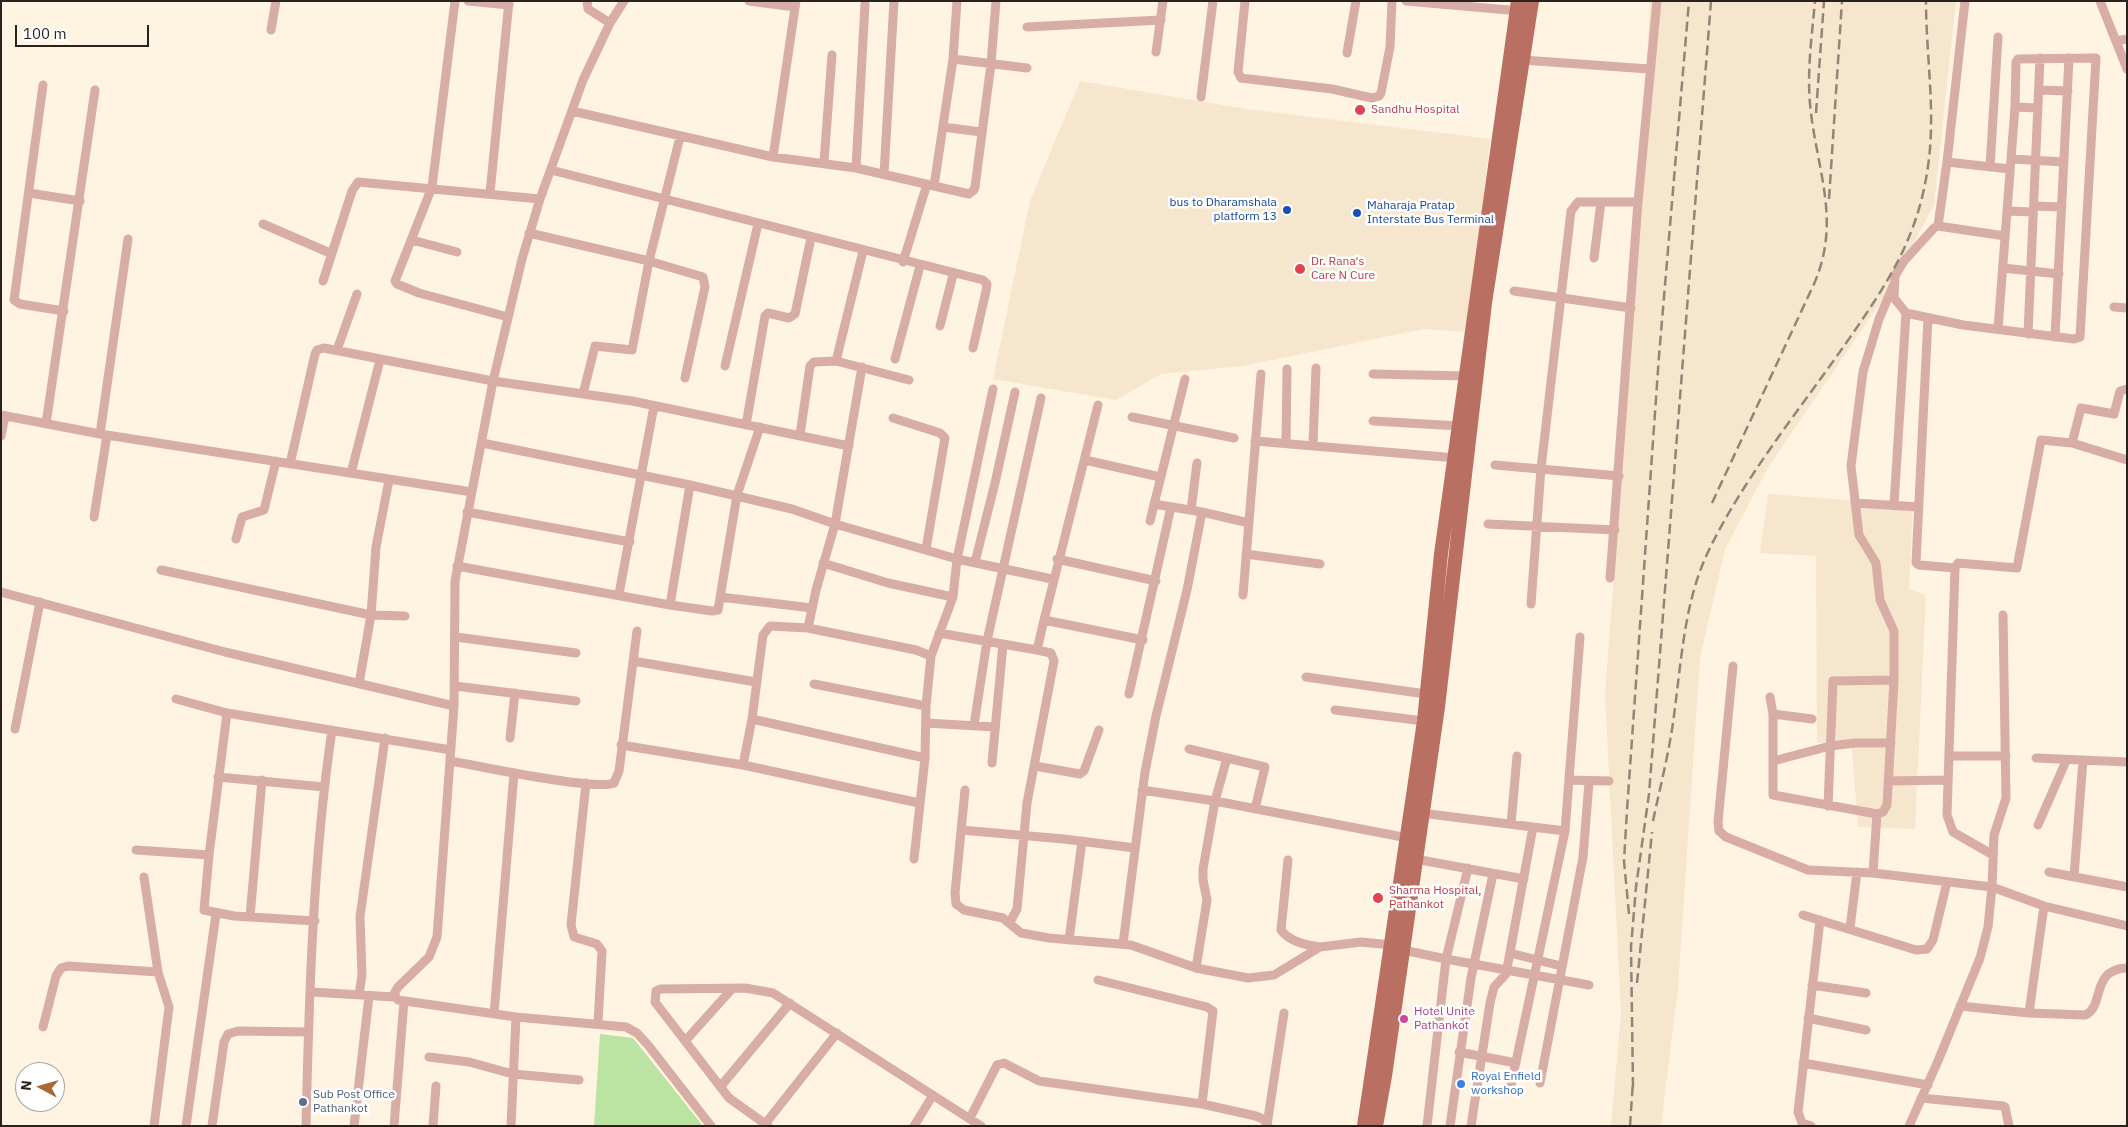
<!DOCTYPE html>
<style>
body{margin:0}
#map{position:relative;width:2128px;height:1127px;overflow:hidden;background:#fff3e1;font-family:"IBM Plex Sans",sans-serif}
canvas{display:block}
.frame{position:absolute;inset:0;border:2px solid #28241d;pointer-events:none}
.north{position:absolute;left:15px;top:1062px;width:50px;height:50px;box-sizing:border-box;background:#fff;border:1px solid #a9a7a5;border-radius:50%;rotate:276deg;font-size:14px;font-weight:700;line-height:20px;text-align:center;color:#28241d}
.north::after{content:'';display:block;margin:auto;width:18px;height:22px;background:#aa6834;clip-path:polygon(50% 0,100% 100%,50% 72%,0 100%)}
.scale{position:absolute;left:15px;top:25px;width:134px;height:22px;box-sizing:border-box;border:2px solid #28241d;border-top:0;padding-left:6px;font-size:15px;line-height:18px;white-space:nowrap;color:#28241d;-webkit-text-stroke:4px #fff;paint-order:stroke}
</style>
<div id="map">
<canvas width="2128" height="1127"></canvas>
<div class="frame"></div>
<div class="north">N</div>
<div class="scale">100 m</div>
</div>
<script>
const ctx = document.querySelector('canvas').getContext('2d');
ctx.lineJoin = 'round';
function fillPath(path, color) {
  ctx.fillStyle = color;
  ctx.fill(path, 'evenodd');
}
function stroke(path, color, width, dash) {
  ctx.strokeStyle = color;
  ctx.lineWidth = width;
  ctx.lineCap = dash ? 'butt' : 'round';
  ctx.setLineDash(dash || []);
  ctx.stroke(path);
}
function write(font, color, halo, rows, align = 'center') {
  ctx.font = font + ' "IBM Plex Sans",sans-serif';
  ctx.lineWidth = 5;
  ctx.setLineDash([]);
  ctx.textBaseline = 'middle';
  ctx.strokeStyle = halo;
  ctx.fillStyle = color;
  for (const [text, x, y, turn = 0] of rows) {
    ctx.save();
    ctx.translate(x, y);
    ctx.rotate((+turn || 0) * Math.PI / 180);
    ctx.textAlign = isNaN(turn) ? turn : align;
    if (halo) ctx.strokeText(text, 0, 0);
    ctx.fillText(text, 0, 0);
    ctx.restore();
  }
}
const built = new Path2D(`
 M1650,1h306l-22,204 -47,88 -118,173 -44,83 -25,109 -22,330 -17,138h-50l10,-113 -16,-318 29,-390z
 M1080,81l167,28 243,30 -21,193 -46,-3 -180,37 -82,8 -45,26 -123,-21 37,-178z
 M1768,494l145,11 -4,84 17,6 -11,234 -57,-2 -6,-78 -35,-7 -1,-186 -56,-3z`);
const green = new Path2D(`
 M600,1034l33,4 70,88h-109z`);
const street = new Path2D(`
 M455,1l-23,186 -37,94 2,3 22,9 89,24
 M468,1l41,4
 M587,1l1,8 22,14
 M624,1l-14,22 -27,57 -43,119 -18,60 -29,122 -38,200 -1,125 -17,231 -8,20 -31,30 -4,7 4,6 118,17 110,10 11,6 11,12 63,81
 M749,1l46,6
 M1245,1l-7,71 3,6 91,11 40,9 7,-2 2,-3 9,-46 2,-46
 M1406,1l114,10
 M2100,1l27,68
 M1027,27l134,-7
 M271,30l5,-29
 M2116,41l11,-2
 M1156,52l7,-51
 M1347,53l9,-52
 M953,59l74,9
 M1523,60l126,9
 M43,85l-29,215 6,4 44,7
 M2039,90l29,1
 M1201,97l12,-96
 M2015,107l23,1
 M572,111l201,46 83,11 113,26 5,-4 1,-3 16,-123 5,-63
 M943,127l38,5
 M773,157l23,-156
 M2011,159l53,3
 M824,162l8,-107
 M1947,162l18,-161
 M1990,167l8,-130
 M856,168l9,-164
 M551,170l432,110 4,4 -1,7 -13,57
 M884,174l10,-173
 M934,186l19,-127 4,-58
 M29,193l51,8
 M490,193l19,-192
 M2034,206l28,1
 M2007,211l26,1
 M263,224l67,29
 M1938,226l9,-64 63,7
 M529,233l120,28 54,16 2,10 -20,91
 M412,240l45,12
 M1594,258l7,-56
 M903,262l24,-78
 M2003,268l56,6
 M323,281l29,-90 6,-9 182,17
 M1514,291l117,17
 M2114,307l13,1
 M1906,313l-12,-15 1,-22 9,-15 30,-33 4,-2 67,10
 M1928,318l-12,245 3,2 36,3
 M940,326l13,-51
 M2028,334l12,-276
 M2055,337l14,-279
 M337,350l20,-56
 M895,359l25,-93
 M836,361l73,19
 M725,366l33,-142
 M1373,374l93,2
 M2127,389l-7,2 -6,23 -33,-6 -9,35 55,17
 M583,394l12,-48 37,4 17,-89 31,-124
 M1098,405l-54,215 99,20
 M1,415l99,19 372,58
 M1132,417l102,21
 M893,418l47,15 5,5 -19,111
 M1373,421l86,5
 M46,424l49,-334
 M746,425l19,-109 3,-3 21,5 6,-4 16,-76
 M100,434l28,-195
 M800,435l10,-69 4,-4 22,-1 27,-110
 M1,436l4,-20
 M1255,441l201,17
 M1286,443l1,-74
 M1313,445l3,-77
 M1085,460l75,17
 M290,464l25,-110 2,-4 7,-2 169,33 139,20 217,45
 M1495,465l124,11
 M351,473l29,-113
 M690,485l102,24 43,15 122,35 95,20
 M1855,503l64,4
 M1894,505l12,-192 57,12 111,14 6,-2 16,-279 -78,1 -2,3 -1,45 -17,222
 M1191,510l6,-47
 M467,512l163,30
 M1202,512l47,11
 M94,517l13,-82
 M1150,521l35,-142
 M1488,524l127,6
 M236,539l6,-22 22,-7 12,-49
 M1246,554l74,10
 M1057,559l99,22
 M975,562l20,-79 20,-91
 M823,563l65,20 65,14
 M457,566l213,39 20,-120 -208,-42
 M161,570l210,45 34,1
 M1610,578l28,-376 19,-201
 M1,592l224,60 229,54
 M619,594l35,-188
 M1243,595l18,-221
 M720,597l92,11
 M1531,604l10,-136 30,-257 7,-9h60
 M670,605l42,6 6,-1 19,-115 23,-68
 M808,628l8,-38 19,-66 27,-157
 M939,633l98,17 7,-30
 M456,637l120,16
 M633,661l123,21
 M1733,666l-15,156 1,9 7,6 82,33 65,3 119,14 52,19 83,20
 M1306,677l120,17
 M359,684l12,-69 5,-68 13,-67
 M814,684l112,22
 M455,686l121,15
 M1129,694l42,-187
 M1770,697l3,17v81l104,19 6,-2 4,-7 7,-125v-49l-14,-31 -4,-37 -17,-28 -8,-69 12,-94 16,-53 15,-35
 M176,699l51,14 224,37
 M1335,710l89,11
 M227,713l-18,142 -5,55 30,6 81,5
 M1773,714l39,5
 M752,719l173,39
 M926,723l69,4
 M974,725l13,-84 54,-243
 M15,729l25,-127
 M510,738l5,-45
 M621,745l122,20 176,38
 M1189,749l76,18 -10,42
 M1949,756h57
 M2036,758l91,4
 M451,761c27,5 143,30 163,22l5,-12 18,-140
 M1773,761l57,-15 25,-3h36
 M992,763l11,-119
 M743,765l9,-46 11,-84 7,-9 38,2 108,22 15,6
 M1035,766l45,8 4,-3 15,-41
 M218,777l106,10
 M1569,780l40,1
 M1888,781l60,-1
 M586,783l-15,142 3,12 23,7 5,7 -4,72
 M965,790l-10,103 1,11 8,6 39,8 18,15 28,5 82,7 65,23 52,10 26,-3 46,-28 41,-5 31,3 11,5 43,9 143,26
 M1142,790l73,11 193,37
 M1828,806l5,-125 61,-1
 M1421,813l144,18
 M1511,824l6,-68
 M2038,825l28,-64
 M961,830l103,9 71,9
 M136,850l73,5
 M1993,855l-40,-23 -6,-17 8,-247 3,-5 59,5 24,-128 31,3
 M914,859l11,-101 1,-52 5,-50 22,-59 4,-38 36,-170
 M1415,859l109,20
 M1288,860l-7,70c9,12 25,15 39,17
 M2049,872l78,15
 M1873,873l4,-59
 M2074,876l9,-116
 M144,877l14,95 11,35 -15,119
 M1803,915l113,35 11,-1 6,-9 14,-58
 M250,917l12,-137
 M1010,922l7,-13 10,-106 27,-142 -3,-8 -14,-3
 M1850,928l7,-56
 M1069,940l13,-99
 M1123,944l22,-172 11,-56 31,-126 15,-78 -48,-8
 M1510,953l51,13
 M1196,968l11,-68 -4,-20v-11l12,-68 12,-43
 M1098,980l109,27 6,4 -11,93
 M1812,985l54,8
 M312,992l82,5
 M359,995l3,-20 -2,-58 25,-179
 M1960,1006l69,7 56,2c20,-8 5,-46 42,-47
 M2029,1013l15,-107
 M494,1014l20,-241
 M1808,1018l58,12
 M43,1027l13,-51 5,-8 7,-2 90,6
 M686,1040l45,-50
 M1459,1052l57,11
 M429,1057l40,5 44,12 66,6
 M1803,1063l125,22
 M1540,1083l43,-226 6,-75
 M721,1086l69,-83
 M1510,1090l55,-259 15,-194
 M1921,1098l82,8 2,1 4,19
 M970,1118l27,-53 7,-2 35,18 163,23 54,12 7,3 5,7
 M765,1124l72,-91
 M1267,1125l17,-112
 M186,1126l30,-212
 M212,1126l12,-84 4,-8 10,-3 70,1
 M306,1126c3,-131 7,-267 26,-396
 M354,1126l15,-130
 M394,1126l10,-125
 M433,1126l3,-40
 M511,1126l5,-109
 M768,1126l-39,-28 -74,-96 1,-11 5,-2 84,-1 28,5 208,133
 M914,1126l19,-31
 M1427,1126l19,-167 22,-91
 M1450,1126l21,-148 22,-104
 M1471,1126l19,-123 4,-16 12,-13 27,-147
 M1811,1126l-9,-3 -4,-11 22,-192
 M1909,1126l29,-65 42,-103 8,-31 4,-40 2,-52 12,-37 -3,-183`);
const primary = new Path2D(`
 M1364,1126l60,-405 17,-167 77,-553
 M1376,1126l9,-50 53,-369 47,-404 47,-302`);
const rail = new Path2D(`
 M1816,113l8,-112
 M1829,199l13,-198
 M1712,503l102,-219c28,-64 2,-115 -4,-180 -3,-34 2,-69 5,-103
 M1653,821c8,-38 18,-76 22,-114 7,-52 10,-108 34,-157 33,-69 90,-140 135,-204 41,-59 74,-106 84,-180 8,-54 -2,-110 -2,-165
 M1629,914l-5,-53 3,-51 32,-454 30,-355
 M1637,983l15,-151
 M1633,1087l-2,-140 5,-60 13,-93 62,-793
 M1630,1126l3,-45`);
const markers = [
 [1360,110,6,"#e0444e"],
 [1287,210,5,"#1a4fb4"],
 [1357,213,5,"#1a4fb4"],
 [1300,269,6,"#e0444e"],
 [1378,898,6,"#e0444e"],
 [1404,1019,5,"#d1479c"],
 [1461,1084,5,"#3f7fe0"],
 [303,1102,5,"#5c6f8a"]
];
const healthNames = [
 ["Sandhu Hospital",1371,110],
 ["Dr. Rana's",1311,262],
 ["Care N Cure",1311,276],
 ["Sharma Hospital,",1389,891],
 ["Pathankot",1389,905]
];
const transitNames = [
 ["bus to Dharamshala",1277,203],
 ["platform 13",1277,217],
 ["Maharaja Pratap",1367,206,"left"],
 ["Interstate Bus Terminal",1367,220,"left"]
];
const hotelNames = [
 ["Hotel Unite",1414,1012],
 ["Pathankot",1414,1026]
];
const shopNames = [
 ["Royal Enfield",1471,1077],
 ["workshop",1471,1091]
];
const serviceNames = [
 ["Sub Post Office",313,1095],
 ["Pathankot",313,1109]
];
fillPath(built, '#f6e6cd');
fillPath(green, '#bbe3a1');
stroke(street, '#d7ada5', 9);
stroke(primary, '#b96f62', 14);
stroke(rail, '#8e867a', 2.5, [10, 5]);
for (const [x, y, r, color] of markers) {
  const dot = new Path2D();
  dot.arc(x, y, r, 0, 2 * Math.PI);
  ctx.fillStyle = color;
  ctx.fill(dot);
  stroke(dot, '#fff', 2);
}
write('12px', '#be3a42', '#fff', healthNames, 'left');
write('12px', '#164399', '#fff', transitNames, 'right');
write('12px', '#b23c85', '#fff', hotelNames, 'left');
write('12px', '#366cbe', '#fff', shopNames, 'left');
write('12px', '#4e5e75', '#fff', serviceNames, 'left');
</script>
